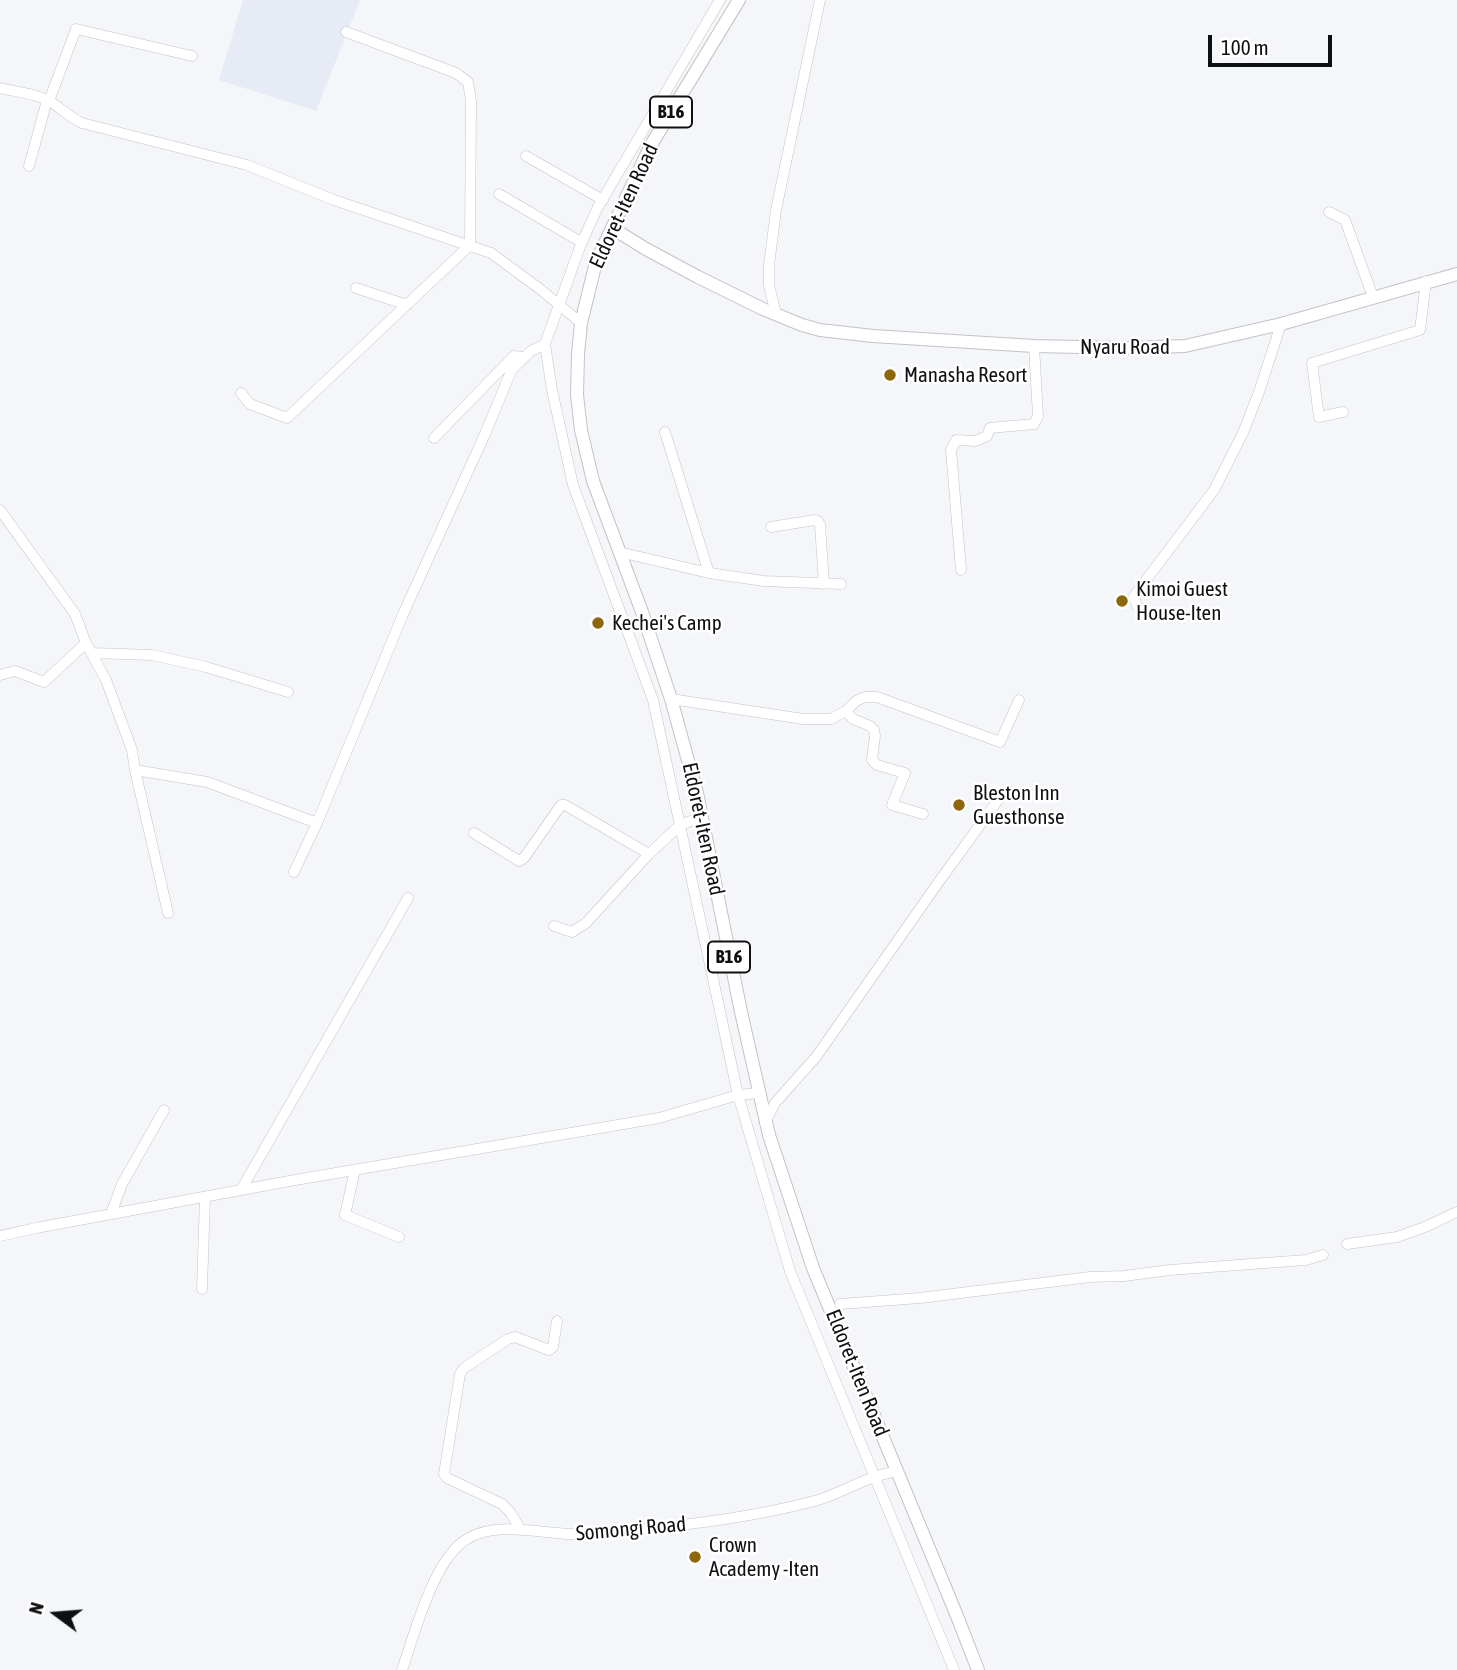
<!DOCTYPE html>
<style>
body{margin:0}
#map{position:relative;width:1457px;height:1670px;overflow:hidden;background:#f4f6fa;font-family:"Asap Condensed",sans-serif}
canvas{display:block}
.north{position:absolute;left:21px;top:1579px;width:70px;height:70px;-webkit-text-stroke:5px #fff;paint-order:stroke;rotate:286deg;font-size:19px;font-weight:700;line-height:28px;text-align:center;color:#0f1011}
.north::after{content:'';display:block;margin:auto;width:24px;height:32px;background:#0f1011;clip-path:polygon(50% 0,100% 100%,50% 72%,0 100%)}
.scale{position:absolute;left:1208px;top:35px;width:124px;height:32px;box-sizing:border-box;border:4px solid #0f1011;border-top:0;padding-left:9px;font-size:21px;line-height:24px;white-space:nowrap;color:#0f1011;-webkit-text-stroke:5px #fff;paint-order:stroke}
</style>
<div id="map">
<canvas width="1457" height="1670"></canvas>
<div class="north">N</div>
<div class="scale">100 m</div>
</div>
<script>
const ctx = document.querySelector('canvas').getContext('2d');
ctx.lineJoin = 'round';
function fillPath(path, color) {
  ctx.fillStyle = color;
  ctx.fill(path, 'evenodd');
}
function stroke(path, color, width, dash) {
  ctx.strokeStyle = color;
  ctx.lineWidth = width;
  ctx.lineCap = dash ? 'butt' : 'round';
  ctx.setLineDash(dash || []);
  ctx.stroke(path);
}
function write(font, color, halo, rows, align = 'center') {
  ctx.font = font + ' "Asap Condensed",sans-serif';
  ctx.lineWidth = 5;
  ctx.setLineDash([]);
  ctx.textBaseline = 'middle';
  ctx.strokeStyle = halo;
  ctx.fillStyle = color;
  for (const [text, x, y, turn = 0] of rows) {
    ctx.save();
    ctx.translate(x, y);
    ctx.rotate((+turn || 0) * Math.PI / 180);
    ctx.textAlign = isNaN(turn) ? turn : align;
    if (halo) ctx.strokeText(text, 0, 0);
    ctx.fillText(text, 0, 0);
    ctx.restore();
  }
}
const built = new Path2D(`
 M243,0h117l-44,111 -97,-31z`);
const minor = new Path2D(`
 M0,88c17,4 40,6 54,16 10,7 17,14 28,19l165,42 87,35 157,53 49,36 41,34
 M526,156l77,44
 M29,166l17,-62 3,-3 27,-72 116,27
 M499,194l82,48
 M1329,212l16,8 28,77
 M356,288l51,17
 M776,314l-7,-29v-20l7,-55 44,-210
 M545,344l7,46 21,95 80,215 85,395 52,176 164,399
 M241,393l9,11 37,14 183,-173 1,-144 -3,-19 -12,-9 -110,-41
 M1343,412l-24,5 -7,-54 108,-33 6,-49
 M665,432l44,141
 M434,438l80,-82 9,1
 M0,510l75,104 11,29 20,37 26,70 3,20 72,12 110,41
 M771,527l44,-7 3,1 2,4 4,59
 M619,552l90,21 55,8 77,3
 M961,570l-10,-120 5,-10 20,1 11,-5 3,-8 44,-4 4,-8 -4,-70
 M1137,606l-3,-10 80,-106 29,-57 16,-41 22,-68
 M92,653l60,2 54,12 82,25
 M0,675l15,-4 29,11 42,-39
 M671,699l132,20h28l15,-8 10,-10 9,-4h12l123,45 19,-42
 M846,711l7,8 17,7 4,4 1,6 -3,24 5,5 28,8 -13,32 31,9
 M135,770l33,143
 M474,833l45,28 5,-3 37,-53h4l84,49
 M294,872l23,-49 87,-211 81,-178 27,-65 19,-18 14,-7 36,-100 17,-37 122,-207
 M554,926l18,6 14,-9 63,-69 31,-29 22,-8
 M765,1123l10,-20 41,-46 122,-174 60,-83
 M355,1170l-10,45 54,22
 M241,1190l167,-292
 M111,1214l11,-30 42,-74
 M0,1236l36,-8 259,-48 364,-62 79,-23 21,-2
 M1347,1244l50,-7 28,-10 32,-15
 M202,1289l3,-92
 M840,1304l80,-6 170,-21 34,-1 46,-6 136,-10 17,-5
 M521,1530l-11,-18 -8,-8 -55,-26 -3,-4 16,-100 4,-6 44,-29 7,-2 34,13 4,-3 4,-26
 M402,1670c12,-35 32,-112 65,-131 34,-21 87,-1 125,-5 76,-7 152,-14 226,-34 20,-6 38,-17 59,-24 6,-2 13,-3 20,-5`);
const major = new Path2D(`
 M739,0l-88,145 -55,117 -15,61 -3,31 -1,41 4,35 12,51 49,131 29,87 26,94 44,219 28,123 44,133 144,348 21,54
 M612,228l34,21 52,28 65,32 39,16 18,5 53,6 161,10 89,2 62,-2 96,-22 176,-50`);
const markers = [
 [890,375,7,"#8e660b"],
 [1122,601,7,"#8e660b"],
 [598,623,7,"#8e660b"],
 [959,805,7,"#8e660b"],
 [695,1557,7,"#8e660b"]
];
const shields = [
 [671,112,42],
 [729,957,42]
];
const shieldNames = [
 ["B16",671,112],
 ["B16",729,957]
];
const streetNames = [
 ["Eldoret-Iten Road",624,206,-65],
 ["Nyaru Road",1125,347],
 ["Eldoret-Iten Road",703,829,78],
 ["Eldoret-Iten Road",857,1373,68],
 ["Somongi Road",631,1529,-5]
];
const poiNames = [
 ["Manasha Resort",904,375],
 ["Kimoi Guest",1136,589],
 ["House-Iten",1136,613],
 ["Kechei's Camp",612,623],
 ["Bleston Inn",973,793],
 ["Guesthonse",973,817],
 ["Crown",709,1545],
 ["Academy -Iten",709,1569]
];
fillPath(built, '#e7ebf6');
stroke(minor, '#c2c3c7', 11);
stroke(major, '#c2c3c7', 14);
stroke(minor, '#fff', 10);
stroke(major, '#fff', 12);
for (const [x, y, r, color] of markers) {
  const dot = new Path2D();
  dot.arc(x, y, r, 0, 2 * Math.PI);
  ctx.fillStyle = color;
  ctx.fill(dot);
  stroke(dot, '#fff', 2.5);
}
for (const [x, y, w] of shields) {
  const box = new Path2D();
  box.roundRect(x - w / 2, y - 15.5, w, 31, 5);
  ctx.fillStyle = '#fff';
  ctx.fill(box);
  stroke(box, '#0f1011', 2);
}
write('bold 19px', '#0f1011', null, shieldNames);
write('21px', '#0f1011', '#fff', streetNames);
write('21px', '#0f1011', '#fff', poiNames, 'left');
</script>
